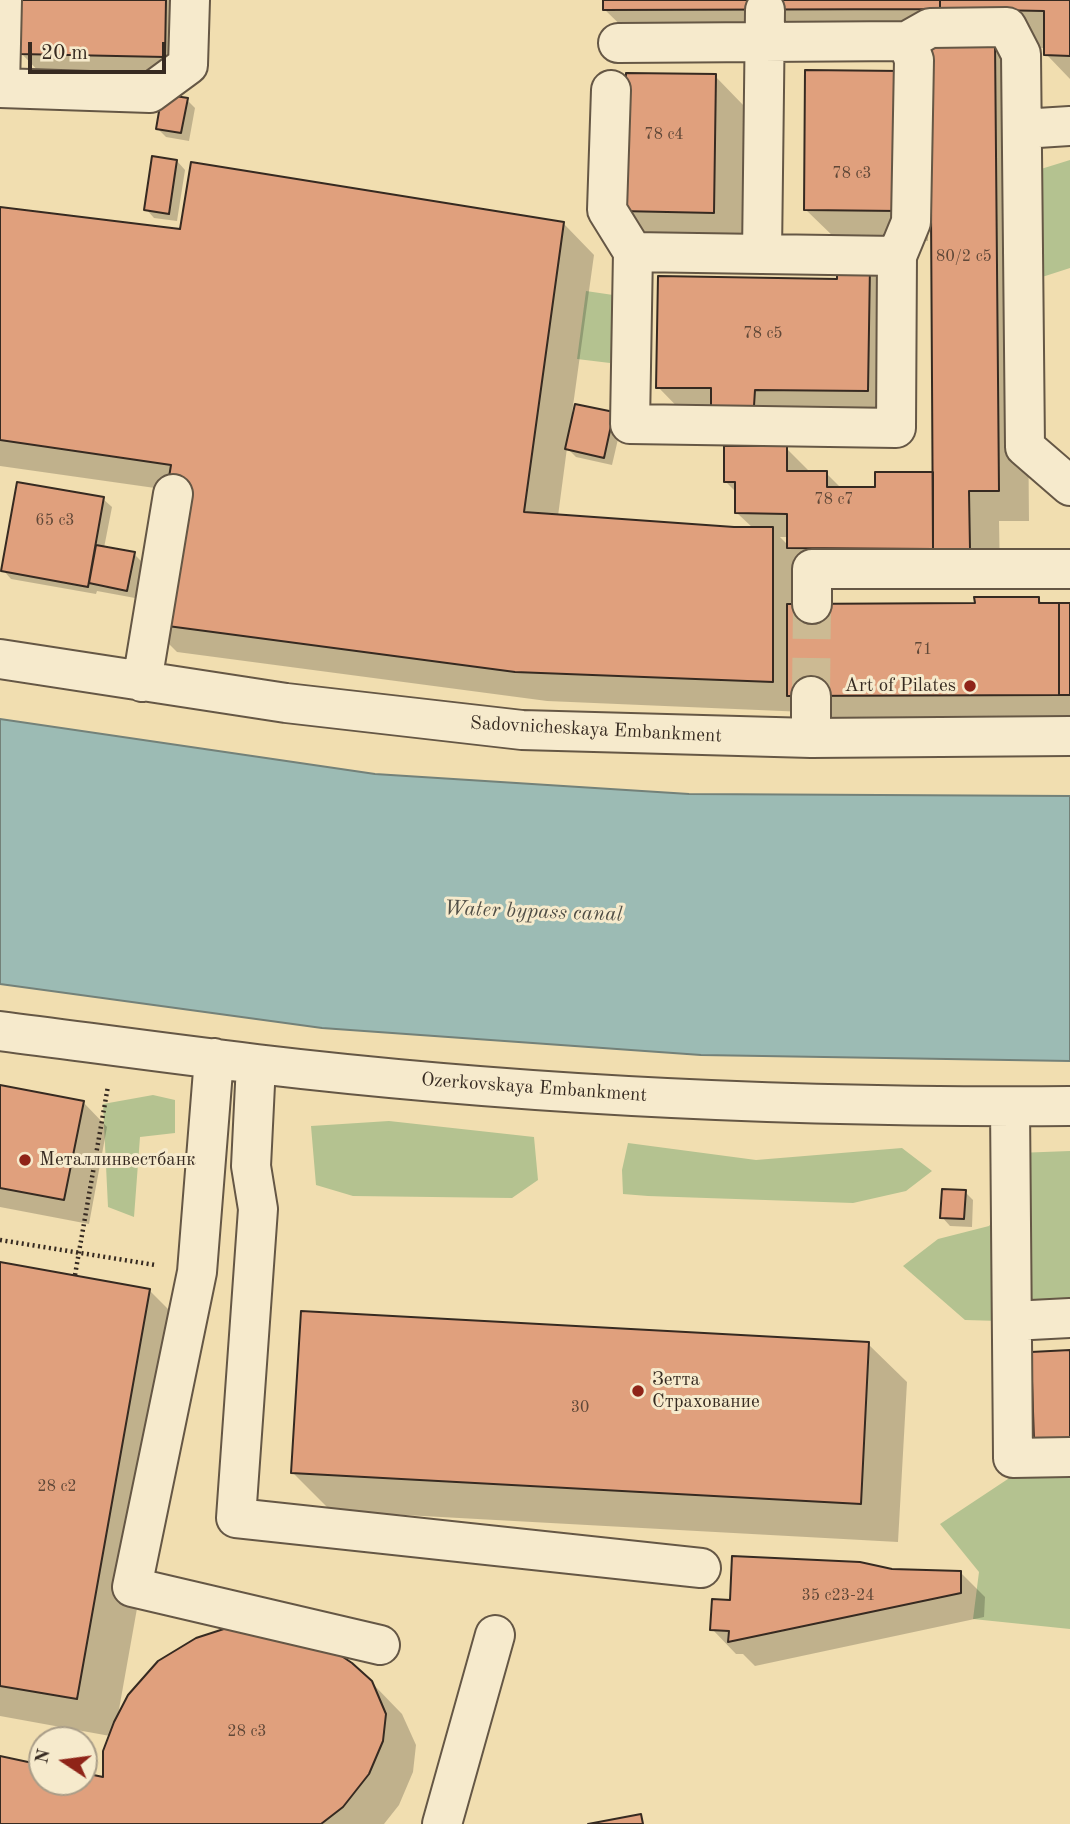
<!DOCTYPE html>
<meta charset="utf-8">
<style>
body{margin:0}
#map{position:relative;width:1070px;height:1824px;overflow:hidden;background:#f1deb0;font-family:"Old Standard TT",serif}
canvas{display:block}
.north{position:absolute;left:28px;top:1726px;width:70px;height:70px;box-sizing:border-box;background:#f6eacc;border:2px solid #a99d88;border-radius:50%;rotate:283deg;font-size:19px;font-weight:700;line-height:28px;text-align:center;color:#362a21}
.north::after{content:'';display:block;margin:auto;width:24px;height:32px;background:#8f2418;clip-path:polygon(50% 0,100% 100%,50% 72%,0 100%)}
.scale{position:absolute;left:28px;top:42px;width:138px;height:32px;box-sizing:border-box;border:4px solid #362a21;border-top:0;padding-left:9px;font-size:21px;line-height:24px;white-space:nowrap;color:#362a21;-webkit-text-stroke:5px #f6eacc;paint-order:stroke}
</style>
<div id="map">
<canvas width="1070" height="1824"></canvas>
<div class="north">N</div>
<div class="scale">20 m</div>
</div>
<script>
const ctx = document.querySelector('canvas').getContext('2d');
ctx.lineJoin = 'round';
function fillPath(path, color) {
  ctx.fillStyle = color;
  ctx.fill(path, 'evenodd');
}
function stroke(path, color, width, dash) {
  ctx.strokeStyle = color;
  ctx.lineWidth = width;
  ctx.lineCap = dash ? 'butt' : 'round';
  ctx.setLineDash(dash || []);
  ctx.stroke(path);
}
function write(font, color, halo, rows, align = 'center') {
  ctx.font = font + ' "Old Standard TT",serif';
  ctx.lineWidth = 6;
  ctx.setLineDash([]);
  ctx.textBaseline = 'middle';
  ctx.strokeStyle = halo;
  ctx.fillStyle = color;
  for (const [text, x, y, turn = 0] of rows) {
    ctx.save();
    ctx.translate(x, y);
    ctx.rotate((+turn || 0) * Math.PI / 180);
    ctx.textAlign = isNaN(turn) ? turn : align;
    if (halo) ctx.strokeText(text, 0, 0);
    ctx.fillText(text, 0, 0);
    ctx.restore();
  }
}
const green = new Path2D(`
 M1070,160v108l-31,10 2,-109z
 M586,291l34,5 -10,67 -33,-4z
 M153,1095l22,5v33l-35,4 -6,80 -26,-10 -5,-103z
 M389,1121l145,16 4,43 -26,18 -159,-2 -37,-11 -5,-59z
 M628,1143l128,17 146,-12 30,23 -26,20 -53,12 -205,-7 -25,-2 -1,-24z
 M1070,1151v172l-105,-3 -62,-54 35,-27 51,-13 36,-46 -8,-27z
 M1026,1467l44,1v161l-97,-10 6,-47 -39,-48z`);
const water = new Path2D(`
 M0,719l375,55 314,20 381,2v265l-369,-6 -379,-27 -322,-44z`);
const shadow = new Path2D(`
 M22,0h169l-2,81 -144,-3 -24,-25z
 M605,0h465v79l-24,-25v-6h-46l25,25 4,448h-30l1,57 -187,-6 -10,34 173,-1 62,-6 6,6h26v120l-250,1 -15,-14 -258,-11 -370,-49 -30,-30 22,-132 -169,-24v-257l182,22 382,-7 30,31 -22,158 50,9 -10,43 -36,-8 -9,-9 -9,68 196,13 -17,-16v-20l-12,-12 61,-33 25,25h15l16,16h35l57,-15 -1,-284h-4l-1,51 -91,-1 -31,-30 94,-137 32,-25 -289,-1 -39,-38zM780,537h9v9z
 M715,76l30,31 -2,135 -90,-1 -31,-31z
 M187,100l8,8 -6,33 -23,-4 -8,-8z
 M177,161l8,9 -8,51 -23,-3 -8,-9z
 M870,267l38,39 -3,123 -209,-3 -38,-39 180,-106z
 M103,499l9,8 -8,41 30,6 8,8 -7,36 -38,-7 -1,3 -85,-15 -8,-9z
 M0,1086l83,16 24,25 -18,97 -89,-17z
 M965,1192l8,8 -1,27 -22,-1 -8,-9z
 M0,1263l149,27 38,38 -69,387 253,-33 31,32 14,31 -3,27 -14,33 -15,19h-384v-66l42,9v15h42v-7l21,4 5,-43 -110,-20z
 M868,1344l39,38 -9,160 -567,-31 -38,-38z
 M892,1571l68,1 25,25 -1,20 -229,49 -12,-12h-7l-24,-25 20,-27z`);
const building = new Path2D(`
 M20,0h146l-1,57 -146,-3z
 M603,0h337v9l-337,1z
 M940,0h130v56l-26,-1v-44l-104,-2z
 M930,41h65l4,450h-30l1,58h-37z
 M805,70l96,1 -2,140 -95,-1z
 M626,73l90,1 -2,139 -94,-2z
 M162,94l26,4 -7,35 -25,-4z
 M152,156l25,4 -8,54 -25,-4z
 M191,162l373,60 -40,290 210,15h39v155l-258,-10 -370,-49 26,-158 -171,-25v-233l180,22z
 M837,265l33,1 -2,125 -113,-1 -1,16h-43v-18h-55l2,-112 179,3z
 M575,404l39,8 -10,46 -39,-9z
 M724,446h63v25h40v16h48v-15h58v77l-146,-1v-34l-52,-1v-31h-11z
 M17,482l87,15 -16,90 -87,-16z
 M96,545l39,7 -8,39 -38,-8z
 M974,597h65v6h20v92l-272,1v-92l188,-1z
 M1059,603h11v92h-11z
 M0,1085l84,16 -20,99 -64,-12z
 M942,1189l24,1 -2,29 -24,-1z
 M0,1262l150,27 -73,410 -77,-13z
 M301,1311l568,31 -8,162 -570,-31z
 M1070,1350v89l-36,2 -3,-89z
 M732,1556l128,6 32,7 69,2v22l-233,49 1,-11 -19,-1 2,-31 18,1z
 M233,1626l86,15 33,22 20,18 14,33 -3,27 -14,33 -26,33 -22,17h-321v-68l42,9v17h42v-9l19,4v-26l11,-29 14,-27 30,-34 38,-23z
 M641,1814l2,10h-55z`);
const minorTunnel = new Path2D(`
 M811,696l1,-92`);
const path = new Path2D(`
 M0,1240l155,25
 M75,1275l33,-189`);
const minor = new Path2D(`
 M618,43l289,-2 23,-13 77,-1 14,27 4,393 45,39
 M0,87l2,-87
 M0,88l150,5 38,-28 2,-65
 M611,90l-4,120 26,42
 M1022,129l48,-3
 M762,254l-129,-2 -3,172 266,4 1,-172 -135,-2 3,-244
 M897,256l14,-34 3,-162 -7,-19
 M812,604v-35h258
 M0,659l286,44 236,27 289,8 259,-2
 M142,682l31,-188
 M811,738v-42
 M0,1031c86,11 171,23 257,33 270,32 542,44 813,42
 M214,1058l-17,214 -65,315 248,58
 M256,1064l-5,102 7,43 -22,309 465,50
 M1010,1107l3,351 57,-1
 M1012,1321l58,-3
 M442,1824l53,-189`);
const markers = [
 [970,686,7,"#8f2418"],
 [25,1160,7,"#8f2418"],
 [638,1391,7,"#8f2418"]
];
const numberNames = [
 ["78 с4",664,135],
 ["78 с3",852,174],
 ["80/2 с5",964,257],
 ["78 с5",763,334],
 ["78 с7",834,500],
 ["65 с3",55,521],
 ["71",923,650],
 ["30",580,1408],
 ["28 с2",57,1487],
 ["35 с23-24",838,1596],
 ["28 с3",247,1732]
];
const poiNames = [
 ["Art of Pilates",956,686,"right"],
 ["Металлинвестбанк",39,1160],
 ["Зетта",652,1380],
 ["Страхование",652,1402]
];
const streetNames = [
 ["Sadovnicheskaya Embankment",596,730,3],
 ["Ozerkovskaya Embankment",534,1088,4]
];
const waterNames = [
 ["Water bypass canal",533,912,2]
];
fillPath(green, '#b4c290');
fillPath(water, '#9cbbb4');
stroke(water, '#738179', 2);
fillPath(shadow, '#0003');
fillPath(building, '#e0a07d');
stroke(building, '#362a21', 2);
stroke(minorTunnel, '#ccba93', 38, [38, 19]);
stroke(minor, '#655745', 42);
stroke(path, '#362a21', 4.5, [2, 3.5]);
stroke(minor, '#f6eacc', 38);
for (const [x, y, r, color] of markers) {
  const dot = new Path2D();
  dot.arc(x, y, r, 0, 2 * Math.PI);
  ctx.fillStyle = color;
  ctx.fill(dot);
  stroke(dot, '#f6eacc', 2.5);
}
write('16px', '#604838', null, numberNames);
write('19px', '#362a21', '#f6eacc', poiNames, 'left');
write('19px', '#362a21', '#f6eacc', streetNames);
write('italic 21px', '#504e46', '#f6eacc', waterNames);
</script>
